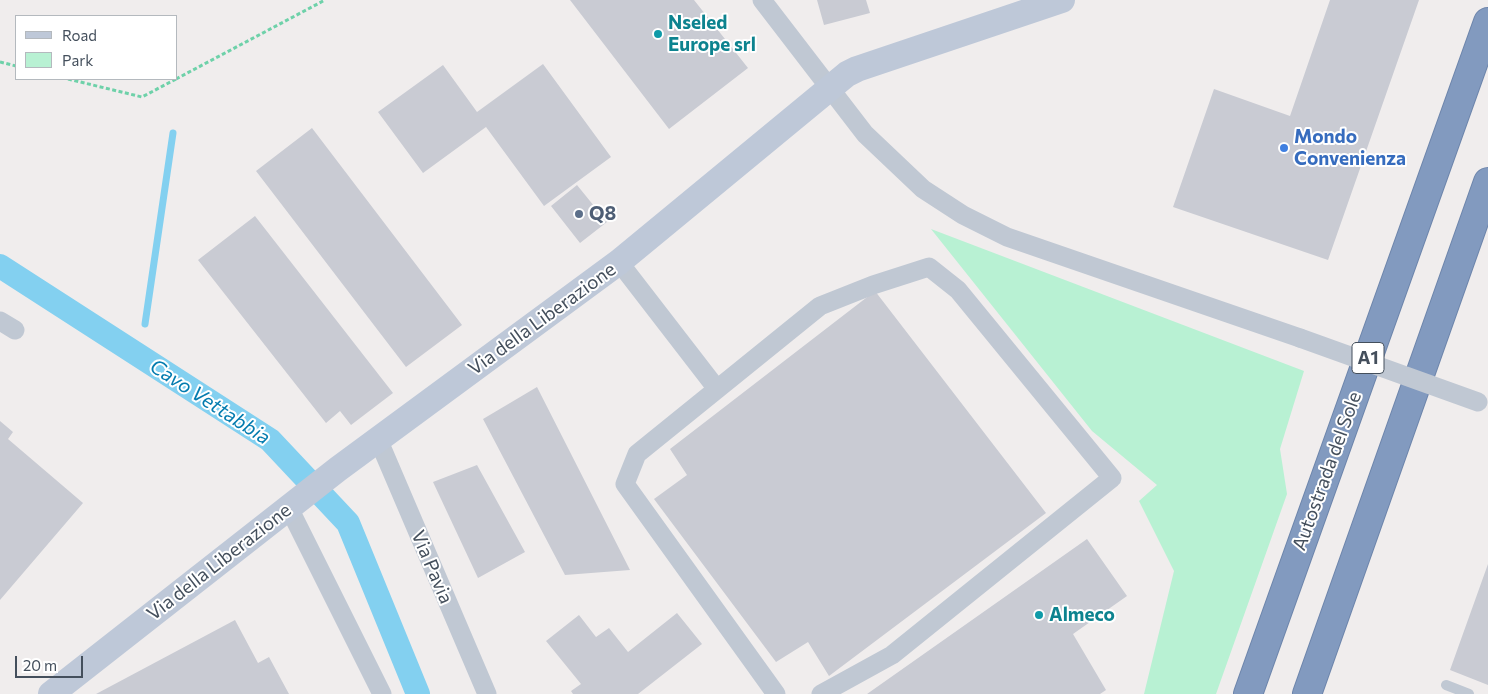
<!DOCTYPE html>
<style>
body{margin:0}
#map{position:relative;width:1488px;height:694px;overflow:hidden;background:#f0eded;font-family:Commissioner,sans-serif}
canvas{display:block}
.legend{position:absolute;left:15px;top:15px;width:162px;height:65px;box-sizing:border-box;background:#fff;border:1px solid #b4b9be;margin:0;padding:6px 9px;list-style:none;font-size:15px;color:#444f5c}
.legend li{display:flex;align-items:center;gap:10px;height:25px}
.legend b{width:25px;border:1px solid #b4b9be}
.scale{position:absolute;left:15px;top:656px;width:68px;height:22px;box-sizing:border-box;border:2px solid #444f5c;border-top:0;padding-left:6px;font-size:15px;line-height:18px;white-space:nowrap;color:#444f5c;-webkit-text-stroke:4px #fff;paint-order:stroke}
</style>
<div id="map">
<canvas width="1488" height="694"></canvas>
<ul class="legend">
<li><b style="height:6px;background:#bec8d8"></b>Road</li>
<li><b style="height:14px;background:#b8f1d3"></b>Park</li>
</ul>
<div class="scale">20 m</div>
</div>
<script>
const ctx = document.querySelector('canvas').getContext('2d');
ctx.lineJoin = 'round';
function fillPath(path, color) {
  ctx.fillStyle = color;
  ctx.fill(path, 'evenodd');
}
function stroke(path, color, width, dash) {
  ctx.strokeStyle = color;
  ctx.lineWidth = width;
  ctx.lineCap = dash ? 'butt' : 'round';
  ctx.setLineDash(dash || []);
  ctx.stroke(path);
}
function write(font, color, halo, rows, align = 'center') {
  ctx.font = font + ' Commissioner,sans-serif';
  ctx.lineWidth = 4;
  ctx.setLineDash([]);
  ctx.textBaseline = 'middle';
  ctx.strokeStyle = halo;
  ctx.fillStyle = color;
  for (const [text, x, y, turn = 0] of rows) {
    ctx.save();
    ctx.translate(x, y);
    ctx.rotate((+turn || 0) * Math.PI / 180);
    ctx.textAlign = isNaN(turn) ? turn : align;
    if (halo) ctx.strokeText(text, 0, 0);
    ctx.fillText(text, 0, 0);
    ctx.restore();
  }
}
const green = new Path2D(`
 M931,229l373,142 -24,78 7,45 -71,200h-72l30,-123 -35,-70 18,-16 -65,-54z`);
const stream = new Path2D(`
 M145,324l28,-191`);
const canal = new Path2D(`
 M0,266l270,174 78,83 70,171`);
const building = new Path2D(`
 M570,0h124l54,68 -79,61z
 M817,0h49l4,13 -46,12z
 M1330,0h89l-91,260 -155,-53 41,-118 76,27z
 M543,64l68,93 -67,49 -58,-79 -63,46 -45,-61 65,-47 34,47z
 M312,128l150,197 -56,42 -150,-196z
 M577,185l30,37 -27,21 -29,-37z
 M255,216l138,177 -42,32 -11,-14 -14,12 -128,-163z
 M875,291l171,222 -217,163 -21,-34 -32,20 -122,-163 33,-24 -17,-26z
 M537,387l93,183 -65,5 -82,-156z
 M0,421l13,11 -5,7 75,64 -83,97z
 M477,465l48,87 -47,26 -45,-96z
 M1087,539l40,57 -54,38 33,56 -6,4h-233z
 M1488,564v121l-38,-15z
 M677,613l25,31 -64,50h-65l-2,-3 10,-7 -35,-43 33,-26 17,22 13,-9 19,24z
 M235,620l23,43 11,-6 20,37h-193z`);
const path = new Path2D(`
 M0,62l16,4
 M68,79l74,18 34,-18
 M176,79l149,-79`);
const lane = new Path2D(`
 M1446,685l23,9`);
const street = new Path2D(`
 M762,0l103,134 58,55 40,26 44,22 293,101
 M619,262l98,127
 M0,321l15,9
 M378,439l109,255
 M289,508l93,186
 M776,694l-151,-210 12,-30 183,-148 53,-21 56,-18 29,23 154,188 -220,177 -71,39`);
const secondary = new Path2D(`
 M51,694l287,-225 281,-207 228,-188 10,-5 205,-69`);
const highway = new Path2D(`
 M1248,694l240,-672
 M1307,694l181,-512`);
const streetBridge = new Path2D(`
 M1300,338l178,64`);
const markers = [
 [658,34,5,"#0f9aa8"],
 [1284,148,5,"#3f7fe0"],
 [579,214,5,"#5c6f8a"],
 [1039,615,5,"#0f9aa8"]
];
const shields = [
 [1368,358,32]
];
const shieldNames = [
 ["A1",1368,358]
];
const cultureNames = [
 ["Nseled",668,23],
 ["Europe srl",668,45],
 ["Almeco",1049,615]
];
const shopNames = [
 ["Mondo",1294,137],
 ["Convenienza",1294,159]
];
const serviceNames = [
 ["Q8",589,214]
];
const streetNames = [
 ["Via della Liberazione",542,319,-36],
 ["Autostrada del Sole",1327,471,-70],
 ["Via della Liberazione",219,562,-38],
 ["Via Pavia",432,567,67]
];
const waterNames = [
 ["Cavo Vettabbia",210,402,33]
];
fillPath(green, '#b8f1d3');
stroke(stream, '#83d0f0', 7);
stroke(canal, '#83d0f0', 24);
fillPath(building, '#c9cbd3');
stroke(highway, '#6d85ab', 30);
stroke(path, '#6ed1a9', 3, [4, 2.5]);
stroke(lane, '#c0c8d3', 10);
stroke(street, '#c0c8d3', 19);
stroke(secondary, '#bec8d8', 26);
stroke(highway, '#829abf', 28);
stroke(streetBridge, '#c0c8d3', 19);
for (const [x, y, r, color] of markers) {
  const dot = new Path2D();
  dot.arc(x, y, r, 0, 2 * Math.PI);
  ctx.fillStyle = color;
  ctx.fill(dot);
  stroke(dot, '#fff', 2);
}
for (const [x, y, w] of shields) {
  const box = new Path2D();
  box.roundRect(x - w / 2, y - 15.5, w, 31, 4);
  ctx.fillStyle = '#fff';
  ctx.fill(box);
  stroke(box, '#444f5c', 1);
}
write('bold 18px', '#444f5c', null, shieldNames);
write('bold 19px', '#0d838f', '#fff', cultureNames, 'left');
write('bold 19px', '#366cbe', '#fff', shopNames, 'left');
write('bold 19px', '#4e5e75', '#fff', serviceNames, 'left');
write('19px', '#444f5c', '#fff', streetNames);
write('italic 20px', '#047caf', '#fff', waterNames);
</script>
